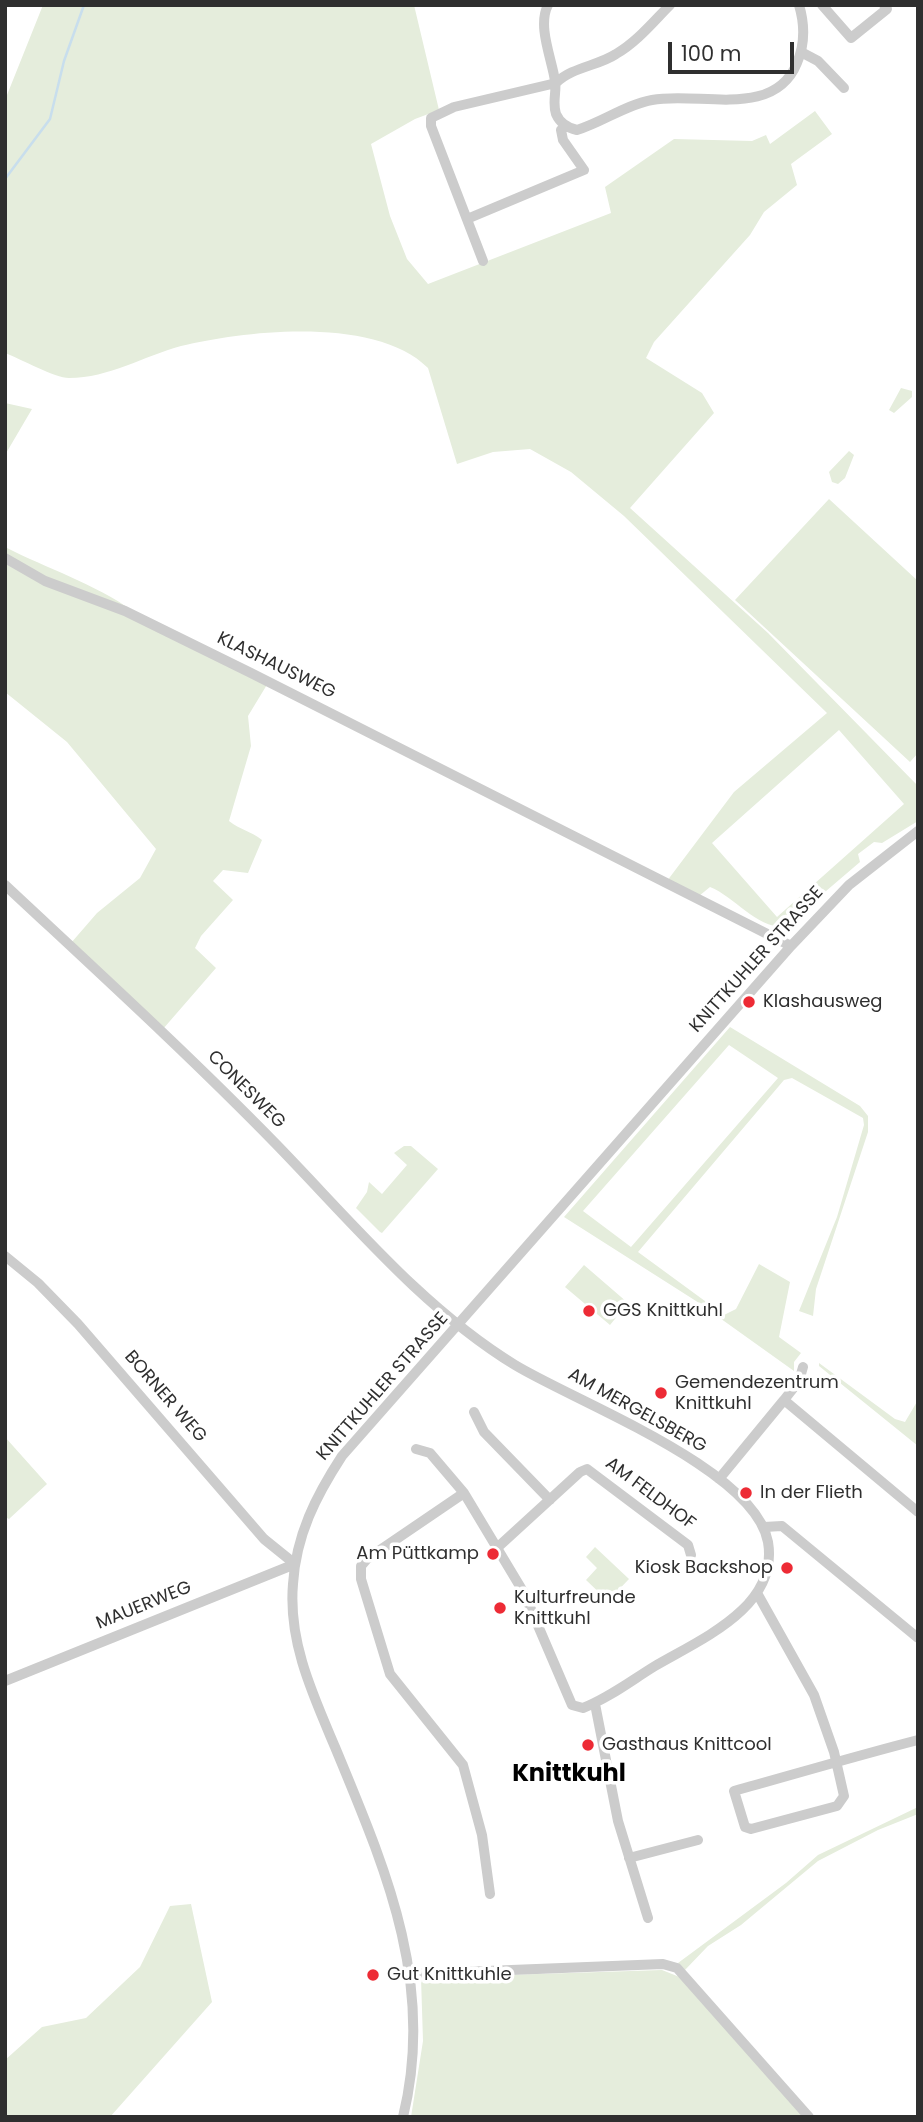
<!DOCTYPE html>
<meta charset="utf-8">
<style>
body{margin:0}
#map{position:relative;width:923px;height:2122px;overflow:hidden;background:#fff;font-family:Poppins,sans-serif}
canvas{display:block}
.frame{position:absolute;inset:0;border:7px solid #2f2f2f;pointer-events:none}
.scale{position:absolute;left:668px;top:42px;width:126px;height:32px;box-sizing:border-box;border:4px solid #2f2f2f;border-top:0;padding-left:9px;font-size:21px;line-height:24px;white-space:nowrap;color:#2f2f2f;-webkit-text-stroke:5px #fff;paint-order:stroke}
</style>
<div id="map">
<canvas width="923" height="2122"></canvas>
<div class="frame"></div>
<div class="scale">100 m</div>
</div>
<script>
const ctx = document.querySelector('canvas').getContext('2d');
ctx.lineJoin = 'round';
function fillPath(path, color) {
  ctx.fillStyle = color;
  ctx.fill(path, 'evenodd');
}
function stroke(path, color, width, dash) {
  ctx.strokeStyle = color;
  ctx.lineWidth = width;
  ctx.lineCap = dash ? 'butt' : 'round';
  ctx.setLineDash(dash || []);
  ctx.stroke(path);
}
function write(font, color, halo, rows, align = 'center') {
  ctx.font = font + ' Poppins,sans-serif';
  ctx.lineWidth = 7;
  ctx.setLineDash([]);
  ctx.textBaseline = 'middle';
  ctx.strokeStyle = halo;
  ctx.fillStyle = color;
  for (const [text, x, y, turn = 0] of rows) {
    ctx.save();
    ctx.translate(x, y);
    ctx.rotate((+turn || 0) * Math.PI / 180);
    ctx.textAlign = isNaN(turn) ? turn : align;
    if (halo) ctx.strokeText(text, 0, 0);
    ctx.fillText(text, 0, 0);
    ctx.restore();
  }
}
const green = new Path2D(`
 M43,5h371l25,105 -24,9 -44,25 19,72 17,43 21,25 183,-71 -6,-26 69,-48 78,2 14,-6 4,9 45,-33 17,23 -41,30 6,21 -33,27 -14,23 -96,107 -8,16 56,35 12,20 -84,95 138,125 150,153v35l-36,22 -8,-1 -16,12 2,8 -76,65c-29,0 -49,-30 -74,-40l-11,9 -32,-15 67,-89 93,-79 -203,-197 -53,-44 -41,-23 -37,3 -36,12 -29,-96c-51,-52 -182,-38 -247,-22 -37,10 -72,32 -112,32 -14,0 -48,-19 -64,-25v-253zM839,730l65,74 -127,113 -65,-74z
 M901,388l11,3v6l-18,16 -5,-3z
 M5,403l27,6 -27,46z
 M849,451l5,4 -9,23 -7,6 -6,-2 -3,-10z
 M829,499l89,82v172l-8,9 -175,-162z
 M5,547c43,22 88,36 128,64l-88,-31 -40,-23z
 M5,560l121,52 142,71 -20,33 3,30 -22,75c11,9 22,10 33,19l-14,33 -25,-3 -10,11 20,19 -32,36 -6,12 21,20 -53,61 -92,-86 26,-30 43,-35 16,-29 -89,-107 -62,-50z
 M730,1027l130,79 8,10v16l-52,157 -3,27 -14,-5 38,-94 27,-92 -1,-7 -71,-40 -8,2 -146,172 86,63 12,-6 23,-45 31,18 -11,55 22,16 -7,9v9l-98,-70 -132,-84zM729,1045l49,33 -147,169 -48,-36z
 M404,1146h7l27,23 -56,64 -2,-1 -24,-24 11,-16 2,-10 13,12 25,-29 -13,-12z
 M584,1265l44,38 -18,22 -45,-38z
 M819,1363l76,56 10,3 13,-22v46l-99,-80z
 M5,1437l42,47 -38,35 -4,-2z
 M595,1547l34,32 -21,22 -22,-21 11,-12 -11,-11z
 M918,1807v7l-40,16 -60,31 -77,64 -33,21 -24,25 -6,-8 108,-80 32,-28z
 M191,1904l21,98 -102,115h-105v-57l37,-33 44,-9 54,-51 30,-61z
 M662,1970l20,8 125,139h-396l12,-76 -2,-63 3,5 52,-1v-6z`);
const stream = new Path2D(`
 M5,179l45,-60 14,-58 20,-56`);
const minor = new Path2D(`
 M548,5c-11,21 4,54 7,76 2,10 -3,21 1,33 4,9 12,14 21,16 26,-8 48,-25 75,-30 46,-9 122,20 145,-37 8,-19 8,-38 2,-58
 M822,5l29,33 36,-29 -3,-4
 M801,52l17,9 26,27
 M467,219l117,-49 -21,-30 -2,-10 5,-4
 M483,261l-52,-135v-8l23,-11 102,-24c16,-16 42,-17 60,-29 21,-12 37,-32 54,-49
 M5,558l40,23 80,30 126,62 540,273
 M5,885c91,85 183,169 270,258 76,78 147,165 240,222 61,37 240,104 253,177 11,65 -67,97 -113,124 -23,14 -46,32 -72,42l-11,-3 -48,-112 -60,-100
 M5,1256l33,27 40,41 186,215 31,25
 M784,1400l15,-19 4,-14
 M474,1412l10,20 66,68
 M416,1449l14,4 34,40 -97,66 -6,7v13l29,95 73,91 19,70 8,59
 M719,1479l65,-79 134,112
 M764,1527l18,-1 136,112
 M498,1547l82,-75 7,-3 101,76 3,10
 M757,1593l57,102 20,57 10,44 -7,10 -86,23 -6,-2 -11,-36c61,-17 122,-35 184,-51
 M5,1681l290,-117
 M595,1704l23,117 30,97
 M629,1858l69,-18
 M410,1974l253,-10 14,4 132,149
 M403,2117c33,-134 -18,-249 -68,-370 -22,-52 -47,-105 -42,-163 3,-49 23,-88 49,-128l449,-510 58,-61 69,-54`);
const markers = [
 [749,1002,7,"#ed2b35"],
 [589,1311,7,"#ed2b35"],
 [661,1393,7,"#ed2b35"],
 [746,1493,7,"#ed2b35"],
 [493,1554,7,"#ed2b35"],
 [787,1568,7,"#ed2b35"],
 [500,1608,7,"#ed2b35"],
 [588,1745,7,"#ed2b35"],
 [373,1975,7,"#ed2b35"]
];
const streetNames = [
 ["KLASHAUSWEG",276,666,26],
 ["KNITTKUHLER STRASSE",757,960,-48],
 ["CONESWEG",246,1090,45],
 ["KNITTKUHLER STRASSE",383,1387,-49],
 ["BORNER WEG",165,1397,49],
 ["AM MERGELSBERG",637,1411,29],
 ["AM FELDHOF",650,1494,37],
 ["MAUERWEG",144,1606,-22]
];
const poiNames = [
 ["Klashausweg",763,1002],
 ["GGS Knittkuhl",603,1311],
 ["Gemendezentrum",675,1383],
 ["Knittkuhl",675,1404],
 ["In der Flieth",760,1493],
 ["Am Püttkamp",479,1554,"right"],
 ["Kiosk Backshop",773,1568,"right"],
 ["Kulturfreunde",514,1598],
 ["Knittkuhl",514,1619],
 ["Gasthaus Knittcool",602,1745],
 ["Gut Knittkuhle",387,1975]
];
const districtNames = [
 ["Knittkuhl",569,1775]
];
fillPath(green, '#e5eddc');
stroke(stream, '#c8deed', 2.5);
stroke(minor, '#ccc', 10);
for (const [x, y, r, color] of markers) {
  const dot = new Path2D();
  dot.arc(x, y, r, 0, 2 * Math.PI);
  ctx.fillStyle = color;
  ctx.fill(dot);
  stroke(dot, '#fff', 2.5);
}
write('18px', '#2f2f2f', '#fff', streetNames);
write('18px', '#2f2f2f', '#fff', poiNames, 'left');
write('bold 24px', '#000', '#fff', districtNames);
</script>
